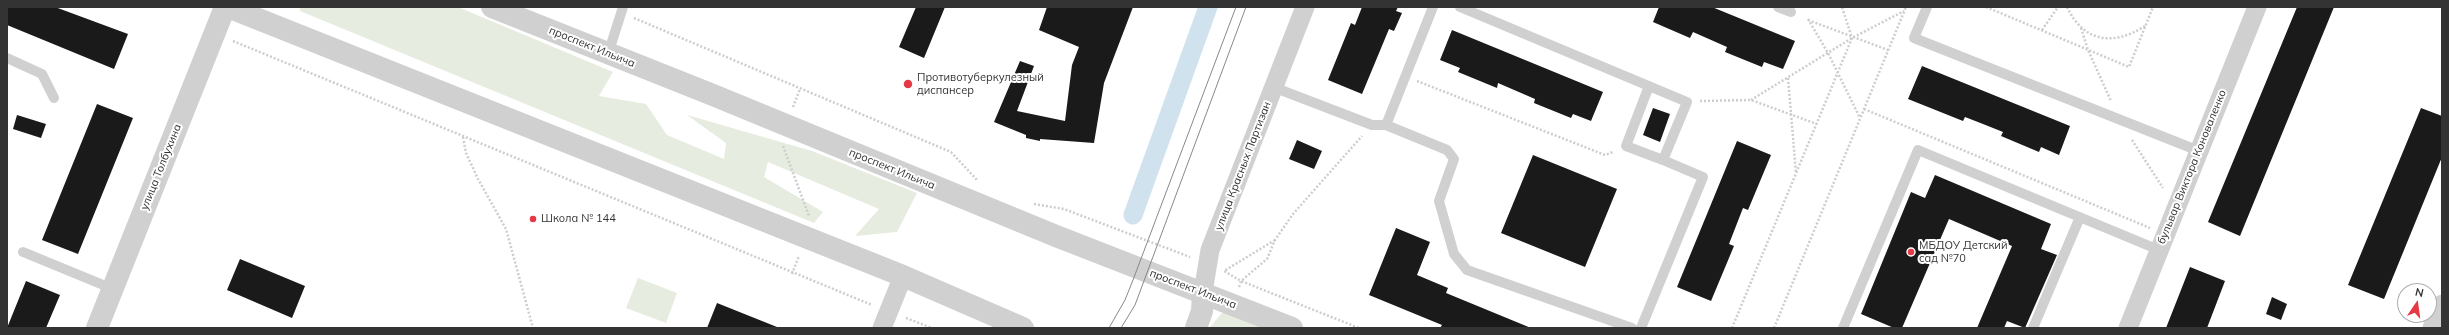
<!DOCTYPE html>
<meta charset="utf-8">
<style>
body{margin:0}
#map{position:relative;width:2449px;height:335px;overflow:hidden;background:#fff;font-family:Mulish,sans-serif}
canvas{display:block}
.frame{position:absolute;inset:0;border:8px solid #333;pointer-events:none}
.north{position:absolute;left:2397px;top:283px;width:40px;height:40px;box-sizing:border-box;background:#fff;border:1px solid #adadad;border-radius:50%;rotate:13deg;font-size:11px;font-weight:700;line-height:16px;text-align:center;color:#333}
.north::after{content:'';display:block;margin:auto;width:14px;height:18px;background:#e63946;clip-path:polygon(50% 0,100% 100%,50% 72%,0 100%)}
</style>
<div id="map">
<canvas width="2449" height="335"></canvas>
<div class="frame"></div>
<div class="north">N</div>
</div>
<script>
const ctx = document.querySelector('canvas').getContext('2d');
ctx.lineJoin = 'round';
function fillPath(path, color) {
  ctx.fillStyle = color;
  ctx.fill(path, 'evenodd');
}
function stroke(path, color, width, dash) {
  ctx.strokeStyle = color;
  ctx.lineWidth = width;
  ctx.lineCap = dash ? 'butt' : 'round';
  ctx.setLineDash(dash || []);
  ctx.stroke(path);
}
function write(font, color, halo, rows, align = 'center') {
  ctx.font = font + ' Mulish,sans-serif';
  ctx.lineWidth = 4;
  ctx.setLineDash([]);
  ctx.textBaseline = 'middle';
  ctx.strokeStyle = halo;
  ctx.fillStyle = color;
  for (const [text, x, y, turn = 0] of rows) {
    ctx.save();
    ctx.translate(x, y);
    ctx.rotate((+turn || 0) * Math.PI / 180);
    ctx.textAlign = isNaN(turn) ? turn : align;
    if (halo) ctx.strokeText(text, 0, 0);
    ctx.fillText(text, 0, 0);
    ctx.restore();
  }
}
const green = new Path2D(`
 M300,7h158l155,65 -14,24 47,8 21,31 57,24 2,-16 -39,-28 125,36 105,42 -20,39 -42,4 24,-27 -111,-47 -4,15 59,35 -9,11 -514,-212z
 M638,278l39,15 -11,30 -40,-15z
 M1234,312l38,16h-63l13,-15z`);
const canal = new Path2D(`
 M1133,215l75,-208`);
const building = new Path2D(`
 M7,7h48l73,27 -14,35 -107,-44z
 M916,7h29l-21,51 -25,-11z
 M1047,7h86l-29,76 -10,60 -54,-4v2l-14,-3v-3l-32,-13 26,-61 14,5 -17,45 48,10 7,-56 7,-18 -40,-17z
 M1362,7h36l-2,4 6,2 -8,18 -5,-2 -27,65 -34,-14 23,-57 4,2z
 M1659,7h53l83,34 -12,28 -19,-7 -2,5 -37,-15 2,-5 -34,-15 -3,6 -37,-16z
 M2297,7h37l-94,229 -32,-14z
 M1452,30l151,62 -12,29 -18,-7 -2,4 -37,-15 1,-4 -37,-16 -1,5 -39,-16 2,-4 -20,-8z
 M1922,66l148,60 -11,29 -18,-8 -2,5 -38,-16 2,-4 -20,-8 -18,-7 -2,4 -55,-22z
 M97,104l36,14 -55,136 -36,-14z
 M1653,108l17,6 -10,28 -17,-7z
 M2421,108l21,8v41l-58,142 -36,-14z
 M17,115l29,9 -5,14 -28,-9z
 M1297,140l25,11 -8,18 -25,-10z
 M1737,141l34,14 -23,55 -5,-2 -14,36 5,2 -23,55 -34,-14z
 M1533,155l84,34 -32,78 -84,-34z
 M1935,175l116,49 -10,25 16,6 -32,73 -18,-7 -3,7h-27l35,-82 -63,-27 -47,109h-8l-33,-14 50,-122 14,6z
 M1396,228l34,14 -13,33 31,13 -2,5 85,35h-91l2,-3 -73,-30z
 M240,259l65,27 -13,32 -65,-28z
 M2190,267l35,14 -18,47h-41z
 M26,281l34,14 -14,33h-39z
 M2272,297l15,7 -6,16 -15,-6z
 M717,303l60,24v1h-70z`);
const path = new Path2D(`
 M1986,7l143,60 24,-60
 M2067,7c17,36 47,39 78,19
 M634,18l317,134 27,29
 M1808,19l20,34 32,65
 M1808,20l80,30
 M2081,28l7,22 23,51
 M2042,30l16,-23
 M233,41l639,264
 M1788,78l8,95
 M1417,81l188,74 8,-3
 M1751,100l101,-62 52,-27
 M1700,101l51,-1 66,24
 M793,107l7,-18
 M1864,109l286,119
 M463,137l3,16 12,26 28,50 27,99
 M2132,140l31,48
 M783,146l26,70
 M1034,204l30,5 126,48
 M1275,240l-51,31 17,10 118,47
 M792,274l7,-18
 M1239,287l2,-6 26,-22 8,-19 18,-26 69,-78
 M906,318l26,10
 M1732,328l120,-290 -10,-31
 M1774,328l132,-321`);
const service = new Path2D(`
 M1460,7l227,95 -24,58 40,17 -62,151
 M1778,7l13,5
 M1927,7l-13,31 285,113
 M608,54l15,-47
 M7,58l35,16 12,24
 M1649,86l-23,60 37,14
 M1273,87l99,38h14l47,-118
 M1386,125l61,25 7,9 -15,42 15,53 13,16 165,58
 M23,252l90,37
 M1843,328l75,-178 241,100
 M2033,328l47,-111`);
const minor = new Path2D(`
 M1203,292l7,-42 95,-243
 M882,328l21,-52
 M2128,328l129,-321
 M2432,328l10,-24`);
const tertiary = new Path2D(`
 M228,7l675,269 120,52
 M492,7l221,88 343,141 236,92
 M97,328l128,-321
 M1196,328l6,-17 1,-19`);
const tram = new Path2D(`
 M1109,328l16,-28 8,-20 103,-273
 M1121,328l14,-23 111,-298`);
const markers = [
 [908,84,5,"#e63946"],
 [533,219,4,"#e63946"],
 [1911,252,4,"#e63946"]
];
const streetNames = [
 ["проспект Ильича",592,47,22],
 ["улица Красных Партизан",1243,166,-69],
 ["улица Толбухина",161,167,-68],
 ["бульвар Виктора Коноваленко",2192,167,-68],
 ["проспект Ильича",892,169,22],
 ["проспект Ильича",1193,289,21]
];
const poiNames = [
 ["Противотуберкулезный",917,78],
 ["диспансер",917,91],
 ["Школа № 144",541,219],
 ["МБДОУ Детский",1919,246],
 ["сад №70",1919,259]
];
fillPath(green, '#e6ecdf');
stroke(canal, '#cfe2ee', 19);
fillPath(building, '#1a1a1a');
stroke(path, '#cdcdcd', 2.5, [2, 2]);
stroke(service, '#d0d0d0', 10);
stroke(minor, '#d0d0d0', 19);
stroke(tertiary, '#d0d0d0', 22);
stroke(tram, '#888', 1);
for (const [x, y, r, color] of markers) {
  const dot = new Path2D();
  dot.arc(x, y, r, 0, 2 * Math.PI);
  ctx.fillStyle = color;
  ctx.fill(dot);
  stroke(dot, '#fff', 1.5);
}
write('11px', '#333', '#fff', streetNames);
write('11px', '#333', '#fff', poiNames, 'left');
</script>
